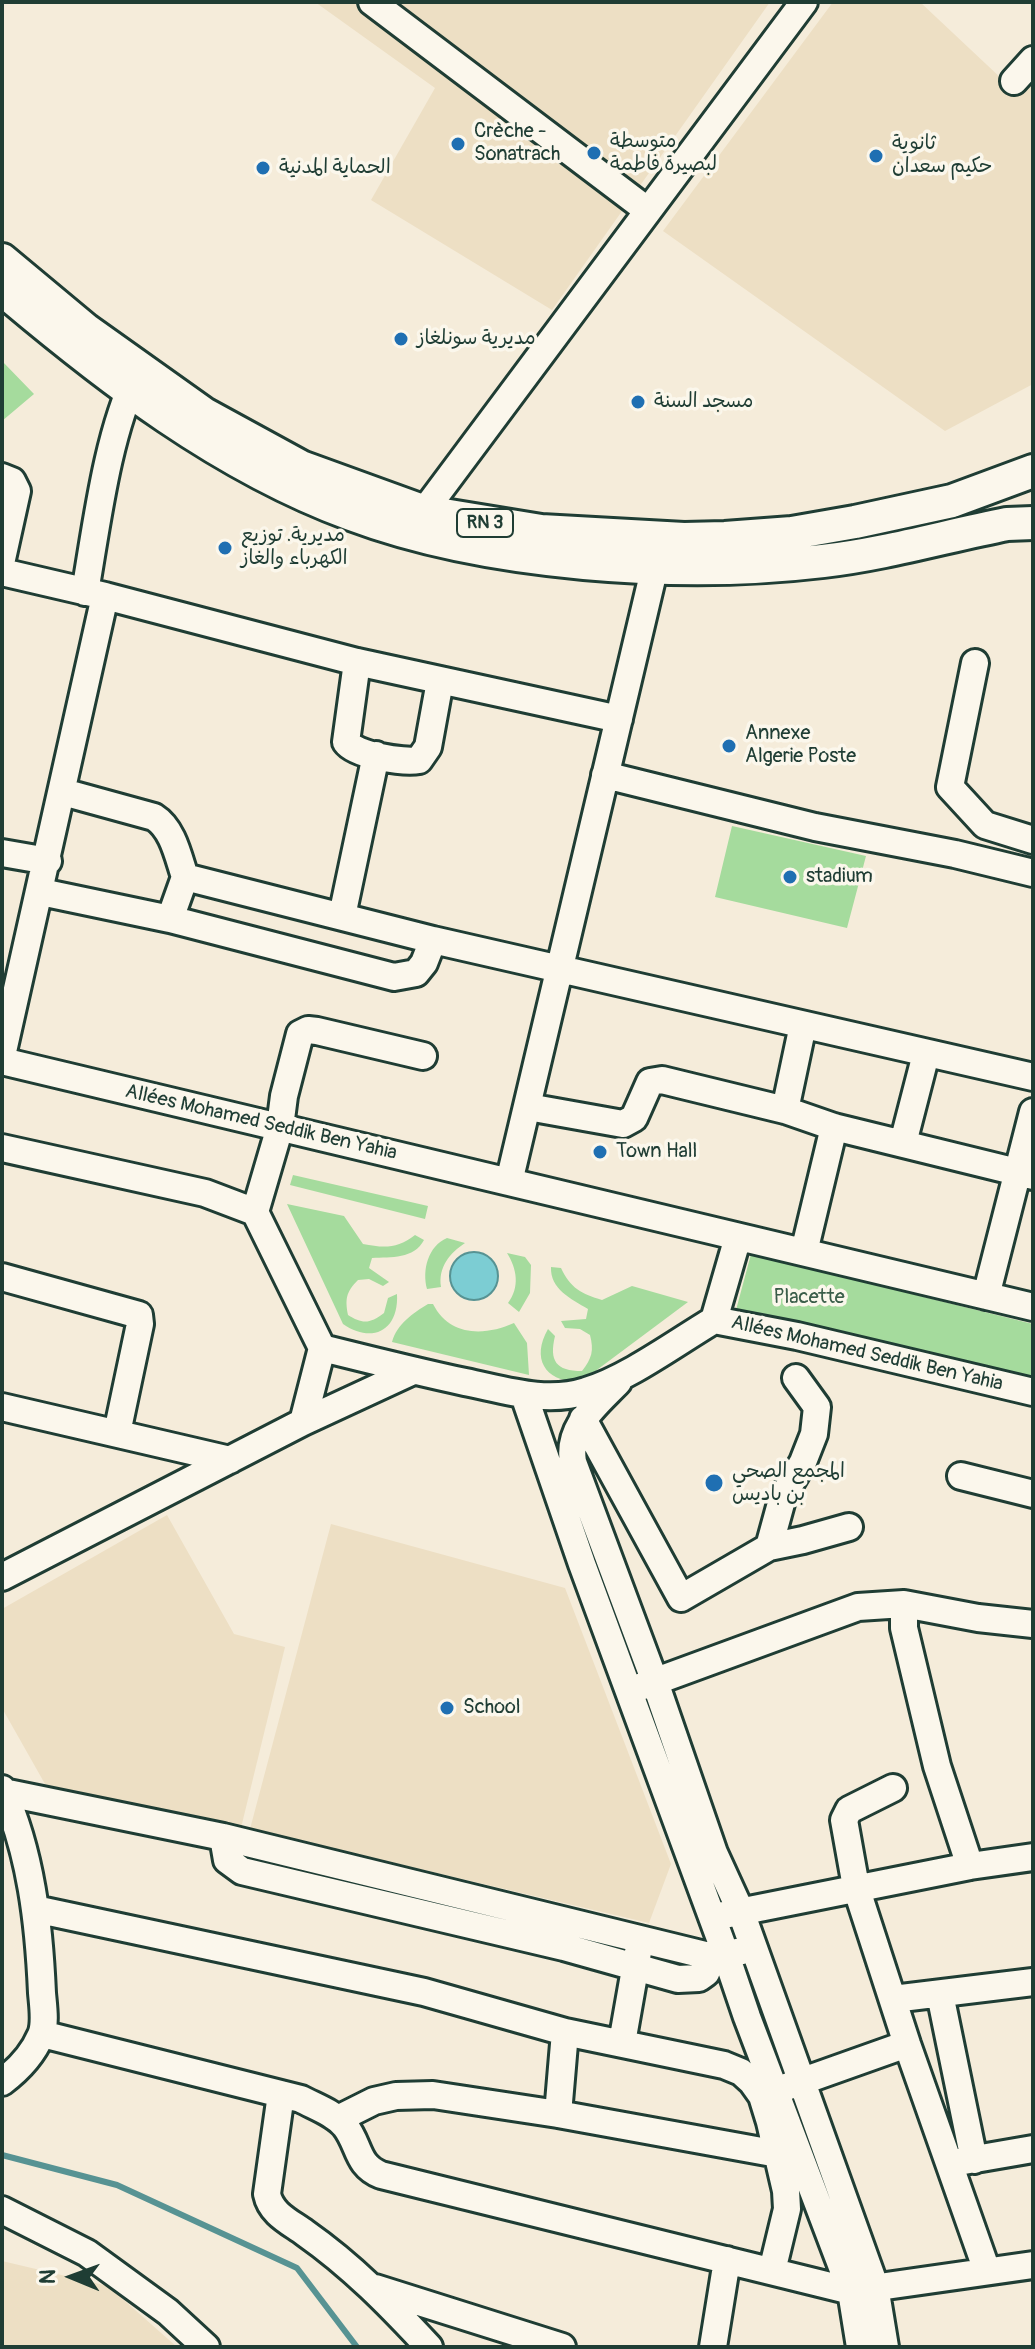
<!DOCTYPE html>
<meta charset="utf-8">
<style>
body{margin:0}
#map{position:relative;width:1035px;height:2349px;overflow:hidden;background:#f5ecda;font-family:Pangolin,sans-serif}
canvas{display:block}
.frame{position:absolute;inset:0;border:4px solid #1f3d34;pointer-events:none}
.north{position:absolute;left:32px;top:2237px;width:80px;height:80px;-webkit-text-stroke:6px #fbf7ec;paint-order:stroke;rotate:271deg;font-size:22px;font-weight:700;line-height:32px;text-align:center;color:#1f3d34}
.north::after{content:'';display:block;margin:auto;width:28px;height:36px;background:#1f3d34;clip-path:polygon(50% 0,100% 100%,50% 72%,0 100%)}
</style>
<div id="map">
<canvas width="1035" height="2349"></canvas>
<div class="frame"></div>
<div class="north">N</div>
</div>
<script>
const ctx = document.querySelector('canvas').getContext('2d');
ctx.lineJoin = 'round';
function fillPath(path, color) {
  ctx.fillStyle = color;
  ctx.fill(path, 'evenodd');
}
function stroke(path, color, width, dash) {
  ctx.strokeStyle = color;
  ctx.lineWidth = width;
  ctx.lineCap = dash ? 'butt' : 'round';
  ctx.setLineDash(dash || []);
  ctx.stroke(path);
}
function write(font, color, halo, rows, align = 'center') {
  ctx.font = font + ' Pangolin,"Playpen Sans Arabic",sans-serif';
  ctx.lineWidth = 7;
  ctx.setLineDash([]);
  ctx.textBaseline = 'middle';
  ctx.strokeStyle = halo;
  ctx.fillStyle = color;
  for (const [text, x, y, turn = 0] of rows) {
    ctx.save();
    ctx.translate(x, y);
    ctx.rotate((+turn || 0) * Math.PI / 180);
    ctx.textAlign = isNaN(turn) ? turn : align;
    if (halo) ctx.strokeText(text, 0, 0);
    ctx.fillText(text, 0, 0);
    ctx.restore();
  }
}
const built = new Path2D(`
 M315,2h455l-218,308 -181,-110 64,-112z
 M833,2h87l83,78 30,-28v332l-88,47 -282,-200z
 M167,1515l67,119 51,13 -45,185 -195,-48 -43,-76v-99z
 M331,1524l234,64 106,276 -22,59 -399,-94z
 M2,2261l106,25 69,61h-175z`);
const green = new Path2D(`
 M2,361l32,33 -32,27z
 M732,826l134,30 -19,72 -132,-31z
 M293,1175l135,31 -3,13 -135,-34z
 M287,1204l57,12 19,28c21,4 34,5 52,-9l9,5c-10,19 -33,17 -52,18l-3,10 20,14 -6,4 -14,-7 -11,1c-12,12 -13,19 -10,35 14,9 22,9 36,-2l4,-15 9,-4c2,37 -25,50 -54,30z
 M447,1238l18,5c-15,10 -27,24 -24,44l-14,2c-5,-19 1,-43 20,-51z
 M507,1253l18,4 6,8 -1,28 -11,19 -11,-9c12,-16 9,-34 -1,-50z
 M751,1254l282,70v57l-297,-71z
 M551,1267l10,1c9,20 21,26 41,32l30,-14 56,16 -106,79c-35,3 -52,-21 -34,-52l7,7c-6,25 1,35 27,35 10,-13 12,-20 8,-36l-10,-6 -15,-1 -4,-7 25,-2 2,-10c-17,-10 -38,-20 -37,-42z
 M428,1304h5c17,33 52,32 81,19l13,20 2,32 -137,-33c5,-18 21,-29 36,-38z`);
const water = new Path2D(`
 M450 1276a24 24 0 1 1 48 0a24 24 0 1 1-48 0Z`);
const stream = new Path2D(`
 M2,2155l115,30 180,83 60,79`);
const minor = new Path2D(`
 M372,2l275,208
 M1014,81l19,-21
 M2,477l10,4 5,10 -15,68
 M413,526l391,-524
 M2,572l103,24c-33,154 -68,307 -103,460
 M85,592c12,-69 22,-156 52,-218
 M105,596l252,66 262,57
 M357,662l-11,80c9,13 58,21 73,18l9,-13 12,-66
 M975,663l-25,124 35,38 48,15
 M605,775l210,52 140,27 78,19
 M63,792l91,25c19,12 24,39 31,60
 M2,853l46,8
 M41,892l129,27 224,58 22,-4 8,-10 9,-23 600,137
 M342,916l34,-161
 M170,919l15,-42 248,63
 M2,1061l1031,246
 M528,1107l95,17 11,-6 16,-36 12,-2 123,30 49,17 199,49
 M785,1110l18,-85
 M903,1143l23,-89
 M2,1148l203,45 50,19 67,136c48,12 96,24 143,34 40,8 81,22 121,9 41,-12 91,-49 128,-71l83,16 236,56
 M509,1182l146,-616 -1,-17
 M255,1212l25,-85 4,-31 16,-62 8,-4 9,1 106,25
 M804,1252l30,-125
 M2,1277l137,38 1,9 -23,109
 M986,1296l47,-184
 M714,1320l24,-83
 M618,1382c-22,23 -51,45 -45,80l82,220 59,171 27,59 134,374 10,61
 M524,1395l58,169 144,391 21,62 104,274 9,56
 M2,1407l228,53
 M583,1419l98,179 88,-51 14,-51 20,-34 11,-28 3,-27 -21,-29
 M303,1422l19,-74
 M961,1476l72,18
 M769,1547l34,-7 46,-13
 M2,1577l301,-155 110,-51
 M904,1604l74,14 55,6
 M640,1687l218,-80 46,-3v24l33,138 33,100
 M893,1788l-44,22 -5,10 12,67 51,157 80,227
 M2,1789c29,63 37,135 40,204 1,12 4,31 -1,42 -8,19 -23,35 -39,47
 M3,1792l220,45 490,120 29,-6
 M223,1837l4,23 15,11 322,76 114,32 21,-1 7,-5 7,-16
 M35,1909l389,83 141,40 159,33 17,7 11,10 10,14 8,26 16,69 1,18 -15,62
 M724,1915l246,-49 63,-9
 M940,1994l34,166
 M893,1999l140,-17
 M42,2034l259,65c15,8 33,14 44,27 15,19 11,39 36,49l470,116 182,-26
 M622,2043l16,-91
 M786,2087l121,-43
 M281,2094l-14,100c4,20 23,28 38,39 47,33 85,72 124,114
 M558,2114l7,-82
 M338,2119l36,-18 22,-5 37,-1 125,19 220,40
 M958,2162l75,-13
 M2,2210l85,43 81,59 38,35
 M375,2288l187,59
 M713,2347l14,-87`);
const major = new Path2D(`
 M2,260l84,70 118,84 97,53 124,45 116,19 143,8 41,-1 67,-5 63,-11 97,-21 81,-30
 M2,289c105,89 219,177 349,225 136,51 329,64 472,47 62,-7 123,-25 184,-37l26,-1`);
const markers = [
 [458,144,8,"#1f6fb2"],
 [594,153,8,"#1f6fb2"],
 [876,156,8,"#1f6fb2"],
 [263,168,8,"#1f6fb2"],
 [401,339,8,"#1f6fb2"],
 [638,402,8,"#1f6fb2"],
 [225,548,8,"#1f6fb2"],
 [729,746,8,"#1f6fb2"],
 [790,877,8,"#1f6fb2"],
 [600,1152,8,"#1f6fb2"],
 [714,1483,10,"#1f6fb2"],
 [447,1708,8,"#1f6fb2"]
];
const shields = [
 [485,523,56]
];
const shieldNames = [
 ["RN 3",485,523]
];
const poiNames = [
 ["Crèche -",474,132],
 ["Sonatrach",474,155],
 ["متوسطة",610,142],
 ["لبصيرة فاطمة",610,165],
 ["ثانوية",892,144],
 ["حكيم سعدان",892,167],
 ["الحماية المدنية",279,168],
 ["مديرية سونلغاز",417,339],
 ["مسجد السنة",654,402],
 ["مديرية. توزيع",241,536],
 ["الكهرباء والغاز",241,559],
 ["Annexe",745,734],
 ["Algerie Poste",745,757],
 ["stadium",806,877],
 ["Town Hall",616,1152],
 ["المجمع الصحي",732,1472],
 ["بن باديس",732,1495],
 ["School",463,1708]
];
const streetNames = [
 ["Allées Mohamed Seddik Ben Yahia",261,1123,13],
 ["Allées Mohamed Seddik Ben Yahia",867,1354,13]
];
const parkNames = [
 ["Placette",809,1298]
];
fillPath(built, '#eddfc4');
fillPath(green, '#a5db9d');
fillPath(water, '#7ccdd3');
stroke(water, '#579393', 2);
stroke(stream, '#579393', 6);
stroke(minor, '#1f3d34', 32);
stroke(major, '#1f3d34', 38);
stroke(minor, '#fbf7ec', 26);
stroke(major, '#fbf7ec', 32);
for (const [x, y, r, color] of markers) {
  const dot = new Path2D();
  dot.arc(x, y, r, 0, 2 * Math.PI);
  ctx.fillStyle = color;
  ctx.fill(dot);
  stroke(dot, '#fbf7ec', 3);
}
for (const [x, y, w] of shields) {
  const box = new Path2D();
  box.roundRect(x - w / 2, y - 14, w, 28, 6);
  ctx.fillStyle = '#fbf7ec';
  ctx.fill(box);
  stroke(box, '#1f3d34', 2);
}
write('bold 18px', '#1f3d34', null, shieldNames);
write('20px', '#1f3d34', '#fbf7ec', poiNames, 'left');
write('20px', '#1f3d34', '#fbf7ec', streetNames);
write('20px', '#3a5d49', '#fbf7ec', parkNames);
</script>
